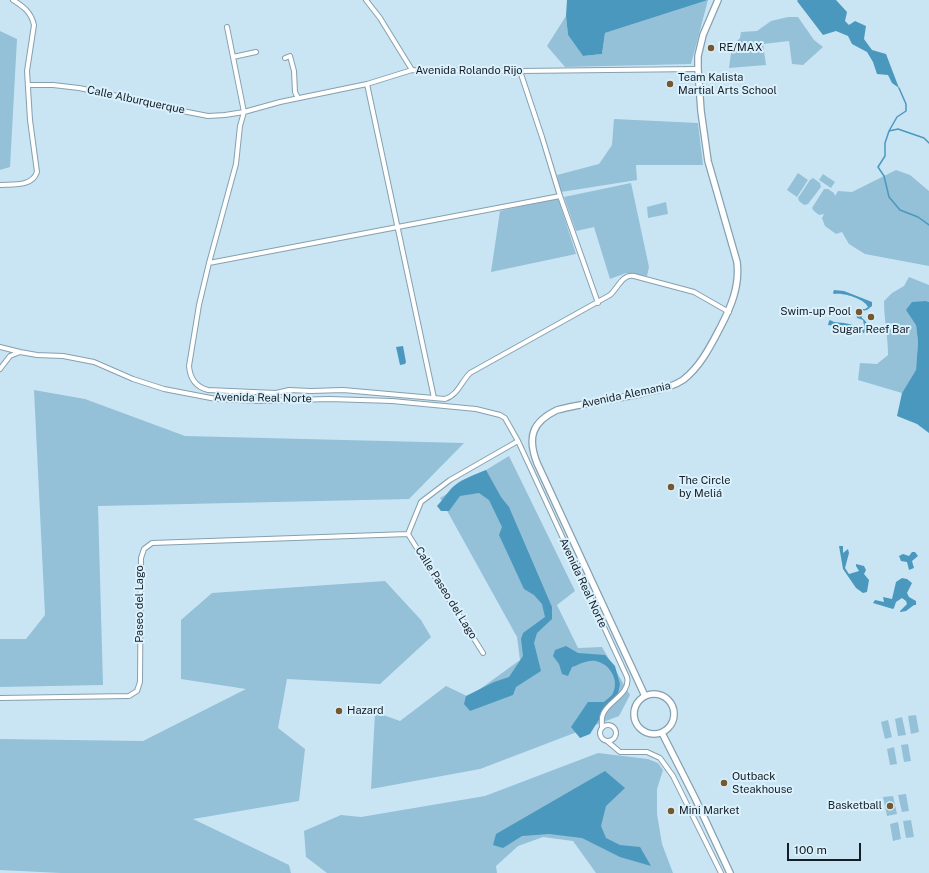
<!DOCTYPE html>
<meta charset="utf-8">
<style>
body{margin:0}
#map{position:relative;width:929px;height:873px;overflow:hidden;background:#c9e5f4;font-family:"Public Sans",sans-serif}
canvas{display:block}
.scale{position:absolute;left:787px;top:843px;width:74px;height:18px;box-sizing:border-box;border:2px solid #141e24;border-top:0;padding-left:5px;font-size:12px;line-height:14px;white-space:nowrap;color:#141e24;-webkit-text-stroke:3px #dbf1fd;paint-order:stroke}
</style>
<div id="map">
<canvas width="929" height="873"></canvas>
<div class="scale">100 m</div>
</div>
<script>
const ctx = document.querySelector('canvas').getContext('2d');
ctx.lineJoin = 'round';
function fillPath(path, color) {
  ctx.fillStyle = color;
  ctx.fill(path, 'evenodd');
}
function stroke(path, color, width, dash) {
  ctx.strokeStyle = color;
  ctx.lineWidth = width;
  ctx.lineCap = dash ? 'butt' : 'round';
  ctx.setLineDash(dash || []);
  ctx.stroke(path);
}
function write(font, color, halo, rows, align = 'center') {
  ctx.font = font + ' "Public Sans",sans-serif';
  ctx.lineWidth = 4;
  ctx.setLineDash([]);
  ctx.textBaseline = 'middle';
  ctx.strokeStyle = halo;
  ctx.fillStyle = color;
  for (const [text, x, y, turn = 0] of rows) {
    ctx.save();
    ctx.translate(x, y);
    ctx.rotate((+turn || 0) * Math.PI / 180);
    ctx.textAlign = isNaN(turn) ? turn : align;
    if (halo) ctx.strokeText(text, 0, 0);
    ctx.fillText(text, 0, 0);
    ctx.restore();
  }
}
const green = new Path2D(`
 M708,0l-17,64 -126,3 -18,-21 19,-30 2,19 15,21 19,-2 3,-21z
 M788,17h10l16,23 9,7 -20,18 -11,-1 -3,-23 -26,3 3,21 -37,3 3,-22 8,-8 1,-6 16,-1 14,-10z
 M0,31l17,8 -7,128 -10,3z
 M614,119l84,4 5,42h-67l1,15 -76,12 -4,-17 42,-11 13,-19z
 M896,170l14,5 19,16v75l-64,-12 -16,-10 -7,-12 -6,2 -11,-8 -3,-8 2,-4 -5,1 -5,-4 -2,-3 12,-19h4l6,4 1,3 3,-5 14,1z
 M798,173l10,7 -11,17 -10,-7z
 M823,174l12,8 -4,6 -12,-8z
 M813,178l7,5 1,4 -13,17 -4,1 -5,-4 -1,-3 12,-18z
 M631,183l18,84 -2,9 -21,-3 -16,6 -16,-52 -18,4 -12,-34z
 M558,198l18,56 -85,18 9,-61z
 M666,202l2,12 -20,4 -1,-11z
 M909,277l20,8v17l-3,-1 -10,24 2,17 -2,29 -14,22 -44,-13 2,-17 17,1 11,-9c0,-18 -4,-35 -4,-54l8,-8 12,-7z
 M34,390l51,9 100,37 279,7 -55,56 -311,7 5,179 -103,2v-48h26l19,-24z
 M509,456l66,135 -18,14 21,43 24,-1 28,48 -11,21 -139,53 -109,20 4,-77 25,9 46,-35 23,11 51,-37 -3,-23 -77,-139z
 M385,581l36,39 10,17 -51,47 -93,-5 -9,49 27,21 -6,52 -106,18 96,46 2,8h-230l-61,-3v-131l143,2 103,-52 -65,-10v-59l31,-27z
 M916,715l3,17 -8,2 -3,-18z
 M902,717l4,18 -8,1 -3,-17z
 M888,720l4,17 -7,2 -4,-17z
 M908,744l3,17 -7,1 -3,-17z
 M894,747l3,17 -7,1 -3,-16z
 M598,753l50,6 10,4 5,7 -6,19v25l5,30 11,29h-77l-23,-32 -30,-4 -25,9 -22,20 1,7h-170l-21,-16 -2,-26 37,-16 20,2 124,-21z
 M906,794l3,17 -7,1 -4,-17z
 M893,796l4,18 -10,2 -4,-19z
 M911,820l3,17 -8,1 -3,-17z
 M898,822l3,17 -8,2 -3,-17z`);
const water = new Path2D(`
 M567,0h141l-103,33 -3,21 -19,2 -15,-21 -2,-19z
 M798,0h38l11,12 -2,9 4,4 6,-4 11,5 -2,13 8,11 14,4 13,34 -7,-5 -4,-8 -11,-1 -4,-12 -6,-10 -15,-8 -4,-8 -12,-5 -13,4 -26,-34z
 M834,290l10,1 28,11v4l-5,4 -5,1 -1,4 1,3c4,3 6,6 7,11l-1,3 -5,1 -4,-4 -31,-4 1,-4 1,-1 4,2 10,1 19,4 1,-2 -1,-5 -6,-2 -1,-5 4,-4h5l3,-2c-3,-8 -25,-15 -34,-13l-1,-1z
 M926,301l3,1v131l-12,-9 -20,-8 5,-23 14,-23 2,-28 -2,-17 -10,-15 6,-8z
 M403,346l3,16 -1,2 -5,1 -4,-18z
 M486,470l15,27 8,10 43,100v12l-15,14 -3,10 7,28 -25,16 -3,8 -43,16 -6,-7 2,-8 28,-14 15,-5 14,-21 -2,-17 2,-6 22,-16 -3,-13 -8,-9 -10,-6 -25,-54 3,-8 -13,-27 -10,-7 -19,3 -11,15h-8l-4,-5c6,-6 11,-15 17,-20 8,-7 22,-12 32,-16z
 M839,546h4v7l5,-4 1,4 -4,15 4,6 10,-3 -3,-5v-2l8,2 2,4 -2,4 5,6 -2,12 -4,1 -7,-5 -13,-19z
 M912,552h3l3,4 -6,5 2,7 -5,2 -2,-8 -6,-1 -2,-5 4,-2 6,2z
 M902,578l5,1 5,4 -5,10 2,4 7,4v4h-2l-8,6 -6,1v-1l7,-7 -1,-3 -4,-3 -6,4 -2,6 -1,1 -20,-6 2,-3 9,2 -1,-5 9,2 4,-17z
 M566,646l12,7 27,2 10,11 5,18 -2,10 -9,12 -6,7 -13,21 -10,4 -9,-11 17,-25h16c3,-3 8,-6 9,-9 6,-12 -2,-27 -14,-31 -9,-4 -19,2 -27,5l-4,9 -6,-2 -3,-10 -6,-8 2,-6z
 M605,771l20,17 -19,18 -5,20 5,12 14,7 20,2 11,19 -31,-9 -38,-19 -33,-4 -27,2 -19,12 -10,-3 3,-11z`);
const stream = new Path2D(`
 M899,88l7,16v7l-9,6 -8,14 -4,12v13l-7,11 6,9 5,21 11,13 18,7 11,8
 M889,131l9,-2 26,9 5,5`);
const street = new Path2D(`
 M366,0l14,18 32,52
 M227,27l17,85 -4,14 -4,38 -27,99 -10,42 -10,61c1,13 7,21 19,24l68,3 13,-3 22,1 32,-1 102,9c13,-4 16,-17 25,-26l140,-78c8,-7 12,-21 24,-19l60,16 35,20
 M233,57l23,-5
 M285,58l5,-2 4,15 1,21 3,6
 M520,71l22,66 18,59 38,107
 M367,84l67,314
 M28,85h25l26,3 25,5 68,16 36,7 17,-1 19,-3 36,-10 87,-18 45,-14 108,1 178,-2
 M0,185c13,-1 32,2 37,-13l-7,-52 -3,-49 7,-46c-3,-13 -10,-18 -21,-25
 M209,263l351,-67
 M0,347l20,5 17,3 26,1 31,6 39,17 31,10 52,10 44,2 69,-2 63,2 84,8 24,6 5,3 13,23 109,236c4,17 -19,24 -24,37 -2,4 -1,9 -1,14
 M0,369l10,-13 10,-4
 M408,534l13,-32 29,-22 68,-39
 M408,534l75,119
 M0,698l129,-2 8,-5 3,-9 1,-124 3,-9 8,-6 256,-9
 M600 733a8 8 0 1 1 16 0a8 8 0 1 1-16 0Z
 M607,741l13,11h27l13,6 13,18 48,97`);
const secondary = new Path2D(`
 M634 714a20 20 0 1 1 40 0a20 20 0 1 1-40 0Z
 M645,696l-108,-233c-10,-26 -5,-41 20,-53 31,-8 64,-11 95,-19 10,-2 22,-5 31,-11 17,-13 27,-33 37,-52 11,-21 20,-42 17,-66l-29,-101 -7,-50 -3,-42v-13l5,-21 15,-35
 M662,733l33,65 35,75`);
const markers = [
 [711,48,4,"#77572d"],
 [670,84,4,"#77572d"],
 [859,312,4,"#77572d"],
 [871,317,4,"#77572d"],
 [671,487,4,"#77572d"],
 [339,711,4,"#77572d"],
 [724,783,4,"#77572d"],
 [890,806,4,"#77572d"],
 [671,811,4,"#77572d"]
];
const poiNames = [
 ["RE/MAX",719,48],
 ["Team Kalista",678,78],
 ["Martial Arts School",678,91],
 ["Swim-up Pool",851,312,"right"],
 ["Sugar Reef Bar",871,330,"center"],
 ["The Circle",679,481],
 ["by Meliá",679,494],
 ["Hazard",347,711],
 ["Outback",732,777],
 ["Steakhouse",732,790],
 ["Basketball",882,806,"right"],
 ["Mini Market",679,811]
];
const streetNames = [
 ["Avenida Rolando Rijo",469,71],
 ["Calle Alburquerque",136,100,12],
 ["Avenida Alemania",626,395,-12],
 ["Avenida Real Norte",263,398,1],
 ["Avenida Real Norte",583,583,65],
 ["Calle Paseo del Lago",446,593,58],
 ["Paseo del Lago",140,604,-90]
];
fillPath(green, '#94c0d8');
fillPath(water, '#4b98be');
stroke(stream, '#4b98be', 1.5);
stroke(street, '#86a0af', 6);
stroke(secondary, '#86a0af', 8);
stroke(street, '#fff', 4);
stroke(secondary, '#fff', 5.5);
for (const [x, y, r, color] of markers) {
  const dot = new Path2D();
  dot.arc(x, y, r, 0, 2 * Math.PI);
  ctx.fillStyle = color;
  ctx.fill(dot);
  stroke(dot, '#dbf1fd', 1.5);
}
write('11px', '#141e24', '#dbf1fd', poiNames, 'left');
write('11px', '#141e24', '#dbf1fd', streetNames);
</script>
